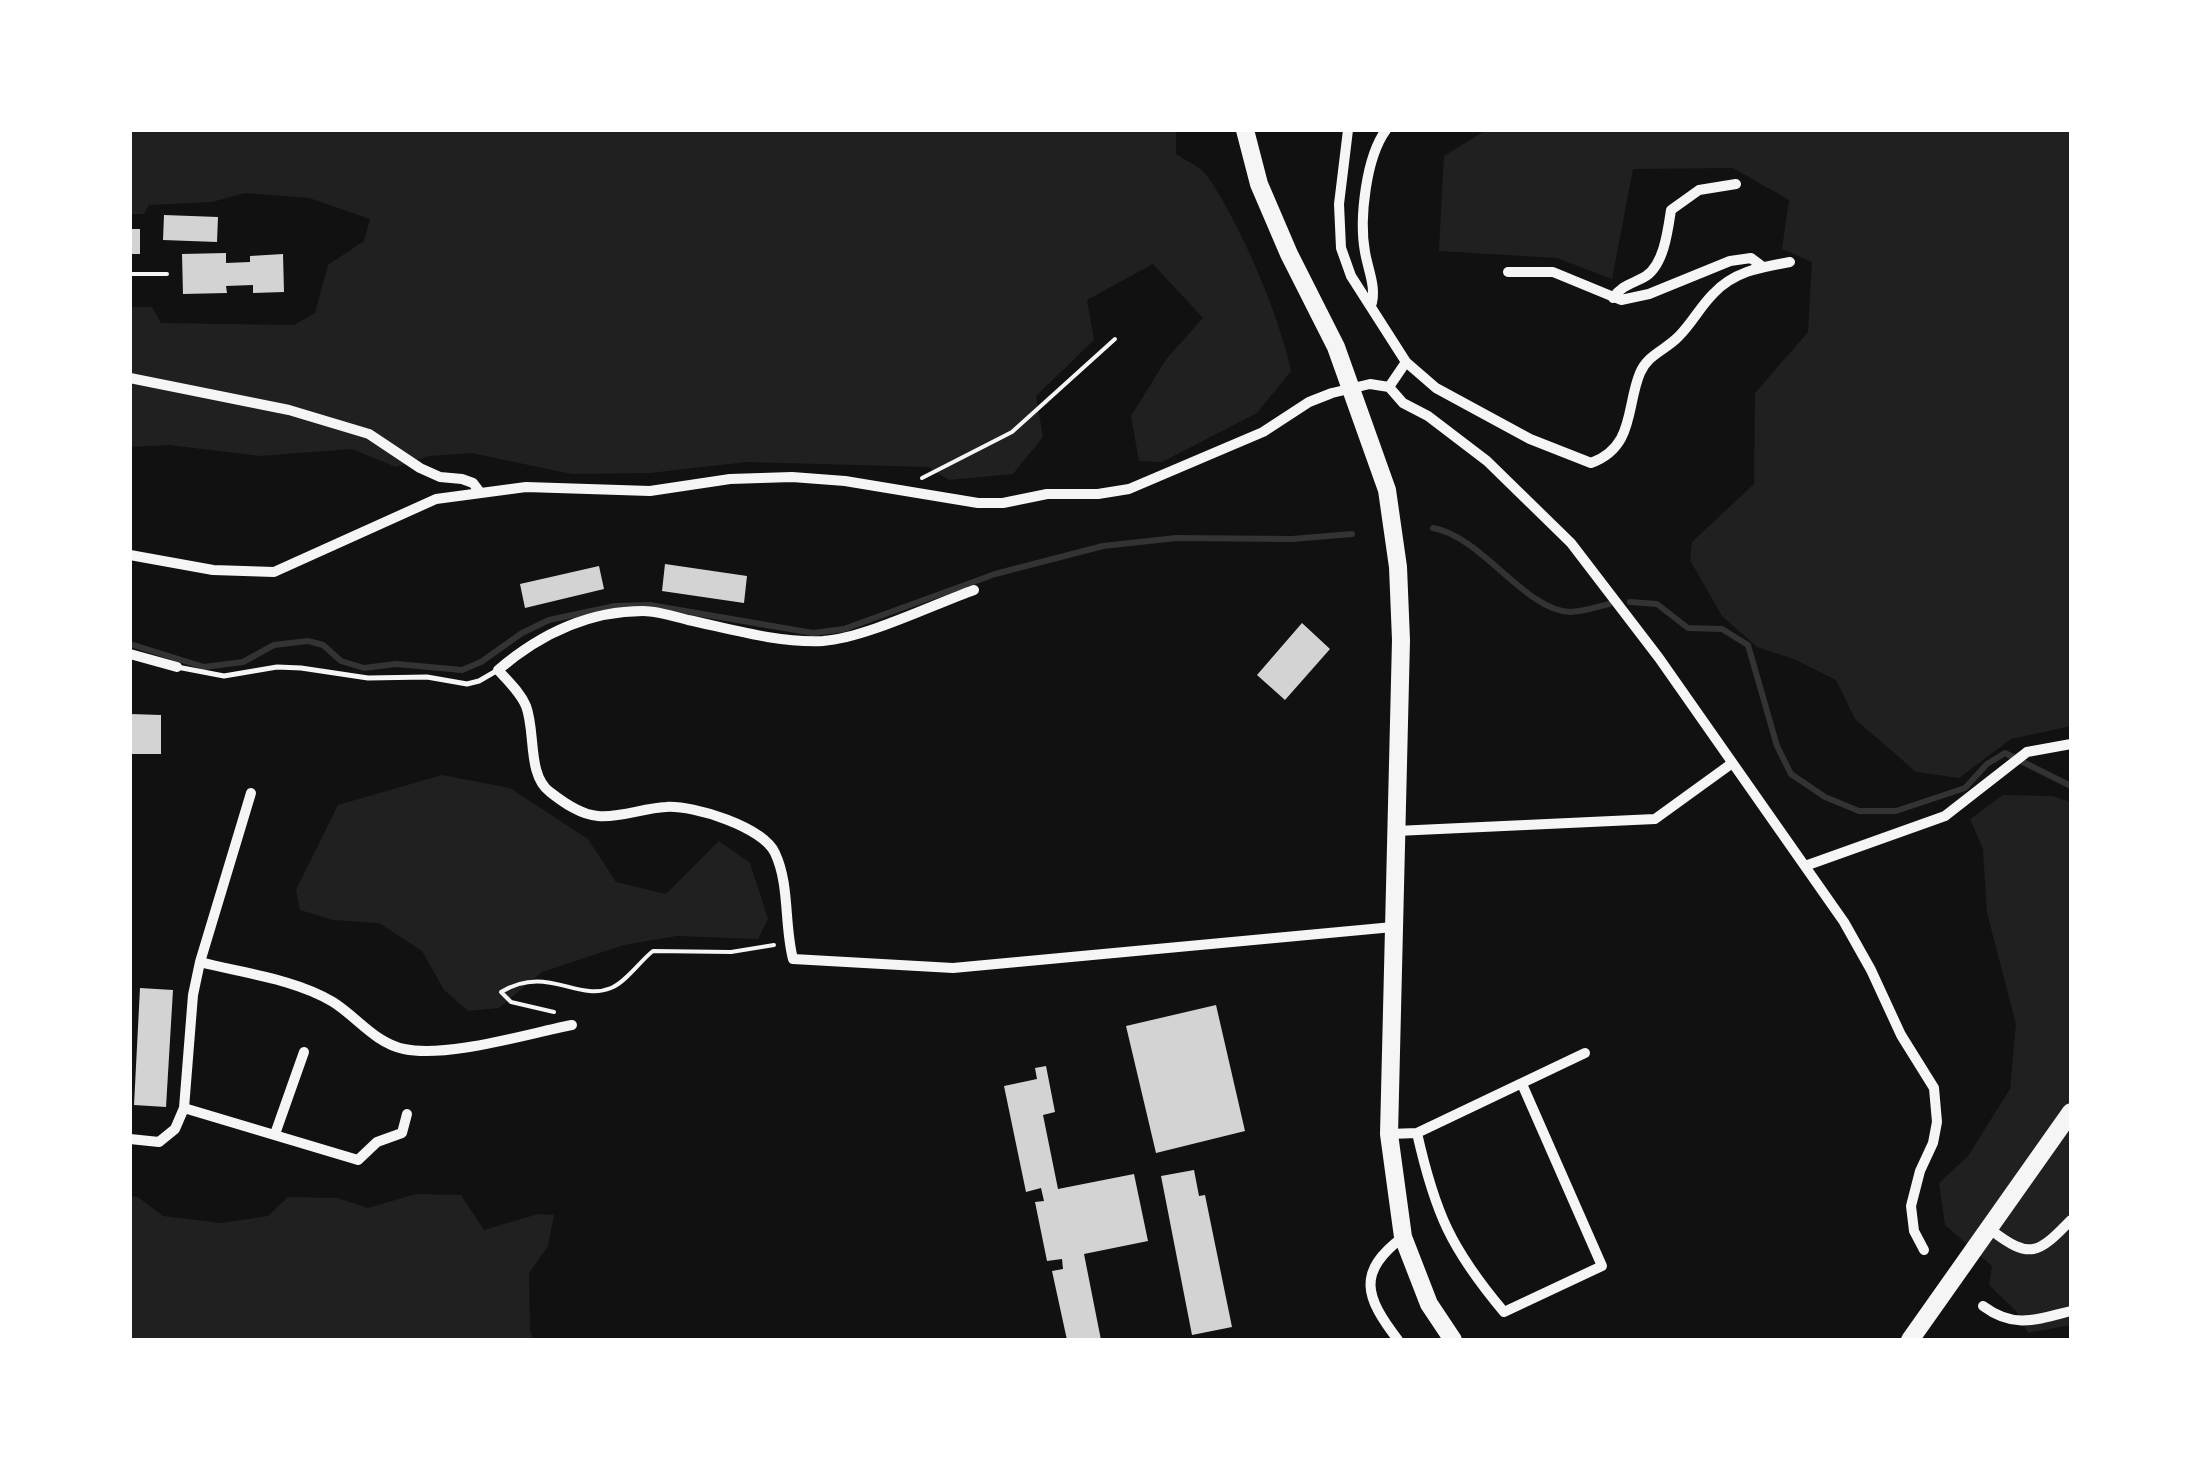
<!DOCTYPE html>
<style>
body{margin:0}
#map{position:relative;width:2201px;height:1470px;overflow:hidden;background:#111;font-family:"Fira Sans Condensed",sans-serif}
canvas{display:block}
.frame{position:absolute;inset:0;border:132px solid #fff;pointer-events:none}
</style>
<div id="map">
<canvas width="2201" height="1470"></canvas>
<div class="frame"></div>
</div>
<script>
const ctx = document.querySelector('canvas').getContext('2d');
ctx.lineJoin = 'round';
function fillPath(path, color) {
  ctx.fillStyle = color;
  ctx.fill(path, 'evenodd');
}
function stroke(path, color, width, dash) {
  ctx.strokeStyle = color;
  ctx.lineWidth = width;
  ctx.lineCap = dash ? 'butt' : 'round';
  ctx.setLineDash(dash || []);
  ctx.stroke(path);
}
const green = new Path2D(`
 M130,130h1046v24c11,7 25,13 32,23 33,49 71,137 83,194l-34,42 -95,49 -23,-1 -8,-45 36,-58 36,-40 -50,-54 -66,36 7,40 -58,56 7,41 -30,37 -64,6 -21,-13 -181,-5 -97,11 -78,1 -101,-21 -42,3 -33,11 -44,-18 -92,7 -91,-11 -39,2v-140h22l9,16 133,2 21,-12 13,-48 36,-24 6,-22 -61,-21 -64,-5 -33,9 -63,3 -5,9h-14z
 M1486,130h585v596l-60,13 -52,39 -43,-6 -61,-53 -19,-39 -42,-21 -37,-12 -35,-31 -32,-56 2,-18 62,-58 1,-91 53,-61 4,-70 -30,-13 7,-49 -56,-32 -100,1 -21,110 -55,-21 -118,-7 5,-95z
 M442,775l68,13 78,51 28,43 50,12 53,-53 31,22 18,56 -10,20 -81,-3 -53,9 -82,27 -43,36 -31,3 -24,-21 -22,-39 -43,-28 -46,-3 -33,-10 -4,-20 42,-85z
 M2003,795l49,1 19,6v523l-43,8 -12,-22 -27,-26 3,-19 -47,-41 -6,-42 29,-27 42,-67 6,-65 -29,-111 -4,-64 -13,-30z
 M416,1194l45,1 23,35 54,-16 16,1 -6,31 -19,27 1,58 4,9h-404v-144l8,1 25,19 58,7 47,-7 20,-19 49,1 31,10z`);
const stream = new Path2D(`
 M1433,528c48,8 93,83 137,84 12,0 27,-5 39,-8
 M1630,602l27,2 31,24 34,1 26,16 29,101 14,28 34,23 34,14h37l69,-23 22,-24 18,-11 66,33
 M130,644l74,23 39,-5 31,-17 34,-4 15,4 18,16 23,7 32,-4 66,6 19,-8 41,-29 27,-13 66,-14 35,-1 163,28 31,-4 151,-55 108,-28 73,-8 116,1 60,-5`);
const building = new Path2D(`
 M164,215l54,2 -1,25 -54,-2z
 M130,229h10v25h-10z
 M226,253v10l24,-1v-6l33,-2 1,38 -31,1v-8l-27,1 1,7 -44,1 -1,-40z
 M665,564l82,12 -3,27 -82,-12z
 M599,566l5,23 -79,19 -5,-24z
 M1302,623l28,26 -45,51 -28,-25z
 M130,714l31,1v39h-31z
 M140,988l33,2 -7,117 -32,-2z
 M1216,1005l29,126 -89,22 -30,-127z
 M1046,1066l9,46 -12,3 15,74 76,-15 14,67 -64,13 17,86h-34l-15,-69 11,-2 -1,-10 -15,2 -12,-59 9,-1 -3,-13 -15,4 -22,-106 33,-7 -2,-11z
 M1194,1170l5,26 6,-1 27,132 -40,8 -31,-159z`);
const path = new Path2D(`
 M130,274h37
 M922,478l90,-46 103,-93
 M554,1012l-43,-10 -10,-10c46,-28 76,10 110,-4 15,-6 29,-27 42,-37l78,1 43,-7`);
const service = new Path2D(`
 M177,667l47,9 53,-9 24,1 67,10 59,-1 40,7 12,-3 19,-11`);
const minor = new Path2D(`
 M1348,130l-9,74 2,44 10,28 55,86 30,26 94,51 61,24c44,-16 35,-57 49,-90 8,-19 26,-23 39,-37 13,-13 21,-29 34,-42 21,-23 49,-27 77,-32
 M1508,272h45l68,28 28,-6 81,-33 21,-3 12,9
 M1613,298c10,-14 20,-14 33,-22 18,-12 22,-46 25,-66l28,-20 37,-6
 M1371,306c6,-18 -3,-36 -6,-54 -6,-33 1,-95 21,-122
 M130,378l159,32 80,24 51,34 20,9 22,2 11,4 6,8
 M1389,387l17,-25
 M130,555l83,15 61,2 162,-73 90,-12 124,4 80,-12 62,-2 53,4 133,22h25l44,-9h51l31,-5 134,-57 46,-30 23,-9 38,-9 19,3 14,16 25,13 59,45 84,82 88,115 185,264 27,48 30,65 33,53 3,34 -4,21 -13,28 -9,35 3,25 10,19
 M974,590c-42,15 -109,48 -151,51 -46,2 -92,-12 -135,-21 -15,-4 -31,-9 -45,-9 -56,0 -104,24 -145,59 10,11 22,22 28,36 10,26 1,69 24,86 14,11 31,23 48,24 23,2 45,-8 68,-9 28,-2 97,20 109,46 15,32 9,72 18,106l160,9 440,-41
 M130,654l47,13
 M1396,831l259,-12 76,-55
 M1805,866l140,-50 82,-64 44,-8
 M200,962c42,11 95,17 133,40 24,15 42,41 71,47 44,9 122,-15 168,-24
 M184,1108l174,52 19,-18 25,-9 5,-19
 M1417,1133c18,80 34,116 87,179l98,-46 -80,-182
 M275,1134l29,-82
 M1389,1134l28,-1 168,-80
 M130,1139l29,3 16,-13 9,-21 9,-113 7,-33 51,-169
 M1991,1230c39,30 47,24 80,-10
 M1983,1306c31,23 53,14 88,5
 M1398,1340c-33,-43 -42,-68 5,-103`);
const primary = new Path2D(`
 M1245,130l14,54 30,70 47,93 51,143 11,77 3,73 -12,494 14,103 26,67 24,36
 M1910,1340l161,-228`);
fillPath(green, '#202020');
stroke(stream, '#333', 6);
fillPath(building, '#d3d3d3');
stroke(path, '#f5f5f5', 4);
stroke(service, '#f5f5f5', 5);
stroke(minor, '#f5f5f5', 10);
stroke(primary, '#f5f5f5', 18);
</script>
